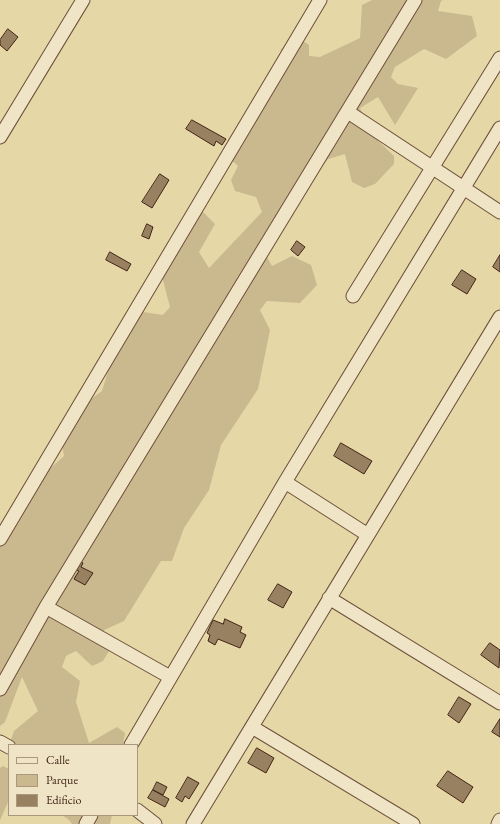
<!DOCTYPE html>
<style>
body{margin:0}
#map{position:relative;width:500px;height:824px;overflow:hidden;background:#e6d7a7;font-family:"EB Garamond",serif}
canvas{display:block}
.legend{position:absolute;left:8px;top:744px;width:130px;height:72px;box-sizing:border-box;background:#efe5c6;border:1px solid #aa9780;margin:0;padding:5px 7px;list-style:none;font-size:12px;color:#432316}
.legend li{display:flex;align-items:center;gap:8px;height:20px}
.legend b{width:20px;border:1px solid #aa9780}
</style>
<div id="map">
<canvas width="500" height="824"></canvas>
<ul class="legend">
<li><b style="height:5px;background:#efe5c6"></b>Calle</li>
<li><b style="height:11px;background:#cab88e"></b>Parque</li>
<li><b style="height:11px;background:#988161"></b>Edificio</li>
</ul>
</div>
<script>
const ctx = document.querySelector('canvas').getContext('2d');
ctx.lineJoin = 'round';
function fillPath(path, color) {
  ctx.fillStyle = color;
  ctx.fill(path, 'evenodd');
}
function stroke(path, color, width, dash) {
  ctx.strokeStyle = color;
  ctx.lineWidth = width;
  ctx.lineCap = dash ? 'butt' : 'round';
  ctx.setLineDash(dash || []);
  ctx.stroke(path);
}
const green = new Path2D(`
 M372,0h71l-2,1 -3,10 34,5 5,20 -31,23 -22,-10 -29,18 -4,10 7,7 20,4 -23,37 -17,-28 -18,11 14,29 20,19v8l-19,20 -11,4 -12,-6 -7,-28 -17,5 -24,29 -37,69 5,9 20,-10 19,9 6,20 -17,18 -33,-2 -7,9 10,20 -12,59 -37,56 -12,45 -25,38 -12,33h-11l-37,60 -20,9 5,21 -6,10 -11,5 -16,-15 -10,5 -4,11 18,14 -4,21 13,41 28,-16 8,6 -2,12h-114l5,-14 24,-20 -16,-34 -17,45 -5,4v-192l26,-44 38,-34 -3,-17 12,-27 29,-21 17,-56 14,-18 10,-5 20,3 7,-8 -11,-42 25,-21 4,-35 11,-1 16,16 -16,28 10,16 53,-56 -6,-15 -21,-6 -4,-11 7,-14 -10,-9 52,-88 1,-20 19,-10 9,6v11l11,1 40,-19 2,-33z
 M3,766l6,3v31l-9,20v-52z
 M62,815h50l-2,9h-38l-3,-4z`);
const building = new Path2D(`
 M8,29l10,8 -11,14 -7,-6v-5z
 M192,120l34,19 -4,6 -6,-4 -2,5 -28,-17z
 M160,174l9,6 -17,28 -10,-6z
 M147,224l6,3 -4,12 -7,-3z
 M297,241l8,6 -7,9 -7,-6z
 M110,252l21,12 -4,7 -21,-11z
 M500,255v17l-7,-5z
 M462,270l14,9 -9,15 -15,-9z
 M341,443l31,18 -8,13 -30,-18z
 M79,561l4,2 -2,4 12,6 -8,12 -11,-6 5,-8 -4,-2z
 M278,584l14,8 -9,16 -15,-8z
 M225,619l17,8 -2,5 6,3 -6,13 -22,-9 -3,6 -7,-4 2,-6 -3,-2 6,-13 10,4z
 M490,643l10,7 -1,18 -18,-13z
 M459,697l12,7 -12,19 -11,-8z
 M500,719v18l-8,-5z
 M257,748l17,10 -8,15 -18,-10z
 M448,771l25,16 -10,16 -26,-17z
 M188,777l11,6 -10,16 -4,-3 -3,6 -6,-4z
 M157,782l10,5 -4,8 -10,-5z
 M153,790l16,9 -4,8 -17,-9z`);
const minor = new Path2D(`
 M348,112l152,100
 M0,137l83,-137
 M353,296l147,-238
 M285,482l83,53
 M0,539l320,-539
 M329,598l171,105
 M46,607l124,70
 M0,689l46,-82 369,-607
 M252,727l161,97
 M0,742l9,5
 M131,745l154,-263 215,-354
 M137,810l18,14
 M86,824l5,-9
 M193,824l307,-507
 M498,824l2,-4`);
fillPath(green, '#cab88e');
fillPath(building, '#988161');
stroke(building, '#432316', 1);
stroke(minor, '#6c503a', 15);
stroke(minor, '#efe5c6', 13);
</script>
